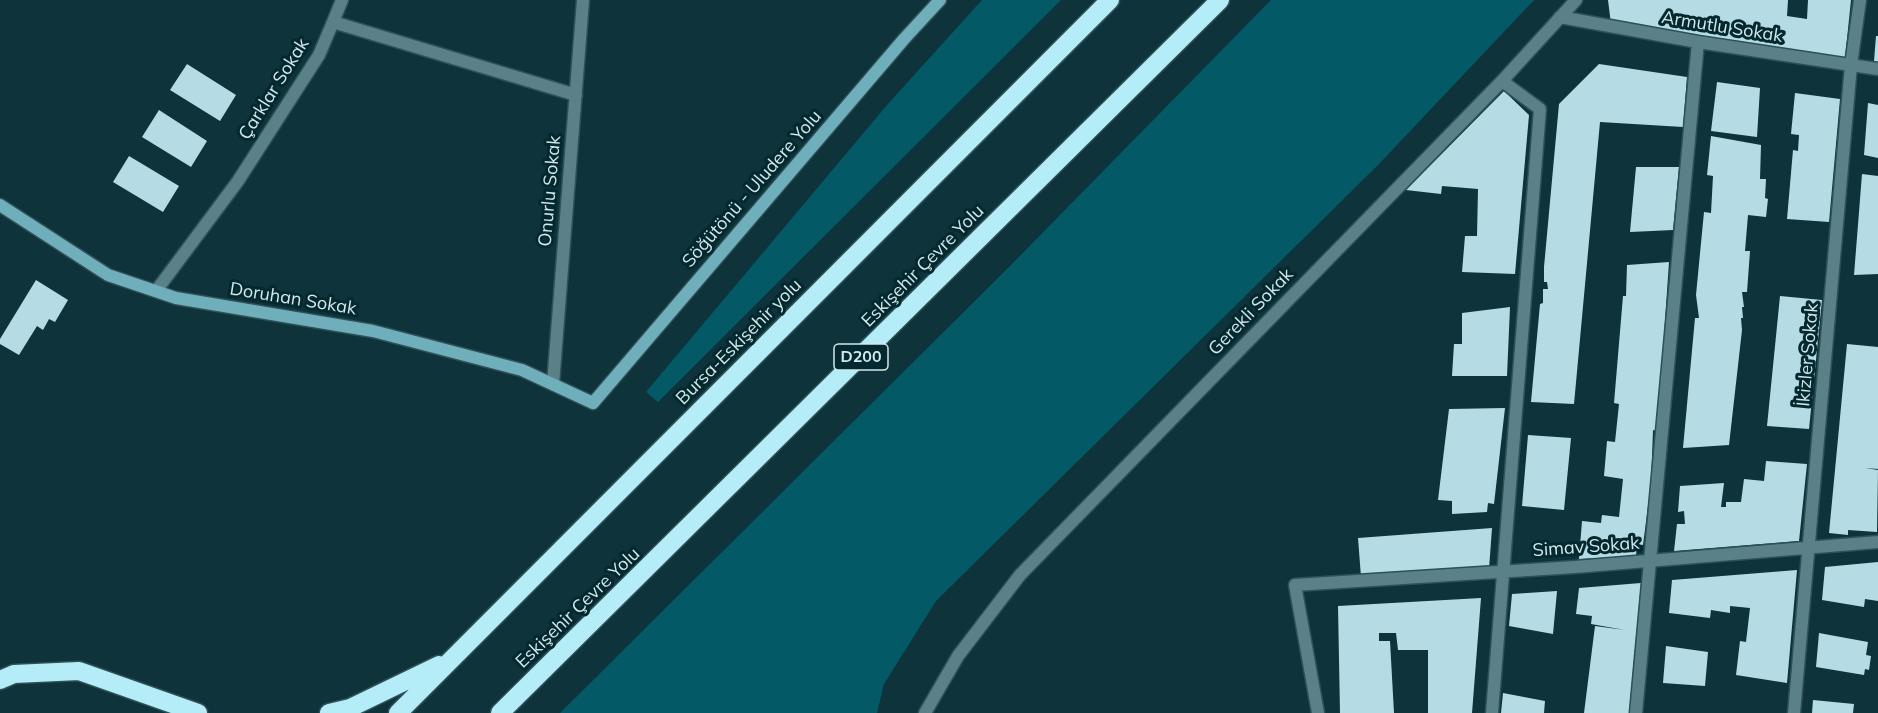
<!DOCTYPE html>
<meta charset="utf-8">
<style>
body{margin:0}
canvas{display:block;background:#0e333a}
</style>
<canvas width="1878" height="713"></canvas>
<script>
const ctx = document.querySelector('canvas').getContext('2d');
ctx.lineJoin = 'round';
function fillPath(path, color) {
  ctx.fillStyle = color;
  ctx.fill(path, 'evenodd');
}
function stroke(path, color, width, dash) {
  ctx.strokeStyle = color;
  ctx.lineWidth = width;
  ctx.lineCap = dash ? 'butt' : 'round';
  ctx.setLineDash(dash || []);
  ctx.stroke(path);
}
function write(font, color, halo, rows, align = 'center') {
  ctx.font = font + ' Mulish,sans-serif';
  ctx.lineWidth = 6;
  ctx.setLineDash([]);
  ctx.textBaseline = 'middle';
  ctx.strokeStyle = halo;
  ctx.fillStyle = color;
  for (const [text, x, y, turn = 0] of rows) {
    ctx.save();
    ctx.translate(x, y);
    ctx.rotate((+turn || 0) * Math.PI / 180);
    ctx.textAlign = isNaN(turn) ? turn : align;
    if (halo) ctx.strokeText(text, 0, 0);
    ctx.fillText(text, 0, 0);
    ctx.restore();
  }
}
const green = new Path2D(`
 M982,0h79l-403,402 -12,-10 241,-287z
 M1271,0h263l-156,165 -442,436 -52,83 -7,29h-317l449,-446z`);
const building = new Path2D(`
 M1608,0h180l-1,16 20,3 1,-19h43l-6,58 -234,-34z
 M1876,36h2v26l-4,-1z
 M187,64l49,31 -16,26 -50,-31z
 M1599,64l88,13 -4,50 -83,-5 -26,282 -43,-2 9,-98 3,-1v-14h5l-1,-7h-3v-15l15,-163z
 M1717,82l43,6 -3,49 -46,-6z
 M1504,91l25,24 -14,159 -53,-2 3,-36h12l1,-47 -36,-3 -1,8 -35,-4z
 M1795,93l45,6 -11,123 -42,-3 6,-69 5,1 1,-16 -8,-1z
 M1868,103l10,2v53l-14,-3z
 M159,110l48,31 -16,26 -49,-30z
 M1711,136l50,9 -1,34h6l-1,19 3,1 -2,18 -18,-2 -3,36h5l-3,41h-5l2,15h-2l1,11h-2l1,12 -13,115 -46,3 12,-130h4l-3,-23 8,-83 7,1 2,-37 -6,-1z
 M129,156l50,30 -16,26 -50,-30z
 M1636,167h43l-6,63 -43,2z
 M1862,174l16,2v98l-24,1z
 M1669,262l-10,146 -2,23 -4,-1 -2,53 -8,62 -6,-1 -1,12 -57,3 3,-38 19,2 1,-8 17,2 4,-38 -19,-3 3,-35 8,1 4,-38 -5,-1 9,-107h3l1,-31z
 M36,280l32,20 -13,22 -6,-3 -6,11 -6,-4 -18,29 -19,-11v-5z
 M1780,296l42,4 -13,129 -42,-3z
 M1510,307l-3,69h-55l2,-32h8v-31z
 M1847,344l31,3v122l-13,-1 13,2 -1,62 -29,-2v5l-19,-2z
 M1505,408l-11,96 -6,-1 -1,9 -35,2v-13l-14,-1 11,-91z
 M1528,435l43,3 -7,72 -42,-4z
 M1766,461l41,3 -8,77 -125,10 3,-27h8l-1,-13 -6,1 2,-26 44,-3 -3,24h5v-5h15l3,-23 20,2z
 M1492,528l-3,41 -128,8 -3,-39z
 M1878,562v39l-13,-2 -1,8 -42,-7 3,-33z
 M1797,570l-10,113 -51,-8 4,-34 6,1 4,-34 -20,-2v7l-19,-3 -1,8 -41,-5 3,-33z
 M1641,583l-12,130h-45l11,-87 30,4 -34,-6 1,-8 -16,-2 3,-26z
 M1557,591l-4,43 -44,-8 3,-32z
 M1481,598l-9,115h-44v-63h-30l-2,-17h-17v8h11l4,72h-54l-2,-107z
 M1819,633l49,9 -2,13 5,1 -2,14 -4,-1 -1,6 -48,-8z
 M1666,646l42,6 -3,34 -42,-3z
 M1503,693l42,8 -1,12h-43z
 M1813,700l41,4 -1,9h-41z`);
const street = new Path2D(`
 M1560,17l138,25 180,27
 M333,22l9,-22
 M156,291l82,-110 81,-126 14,-33 243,73
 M553,384l30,-384
 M925,713l33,-57 62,-81 482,-494 74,-81
 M1318,713l-23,-128 280,-18 303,-25
 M1492,713l48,-604 -38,-28
 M1636,713l62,-671
 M1794,713l57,-648 9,-65`);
const secondary = new Path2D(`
 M0,205l108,70 68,23 197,33 149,39 71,33 311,-364 36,-39`);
const highway = new Path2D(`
 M0,680l14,-6 65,-3 119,42
 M329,713l21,-5 89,-43
 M398,713l712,-713
 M500,713l720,-713`);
const shields = [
 [861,357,54]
];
const shieldNames = [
 ["D200",861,357]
];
const streetNames = [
 ["Armutlu Sokak",1722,27,9],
 ["Çarklar Sokak",274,89,-58],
 ["Söğütönü - Uludere Yolu",752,189,-49],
 ["Onurlu Sokak",550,191,-85],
 ["Eskişehir Çevre Yolu",923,266,-45],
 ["Doruhan Sokak",293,299,9],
 ["Gerekli Sokak",1251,312,-46],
 ["Bursa-Eskişehir yolu",739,342,-45],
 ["İkizler Sokak",1808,355,-85],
 ["Simav Sokak",1586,547,-4],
 ["Eskişehir Çevre Yolu",578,608,-44]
];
fillPath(green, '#035966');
fillPath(building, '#b5dce4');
stroke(street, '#2e5056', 15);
stroke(secondary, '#2e5056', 15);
stroke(highway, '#2e5056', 21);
stroke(street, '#5a8088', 12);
stroke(secondary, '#6fafbb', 12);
stroke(highway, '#b4edf8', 18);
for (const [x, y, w] of shields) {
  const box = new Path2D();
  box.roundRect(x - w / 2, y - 13, w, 26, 4.5);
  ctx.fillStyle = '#032930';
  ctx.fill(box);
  stroke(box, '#d4e7eb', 1.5);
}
write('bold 16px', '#d4e7eb', null, shieldNames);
write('18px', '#d4e7eb', '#032930', streetNames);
</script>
